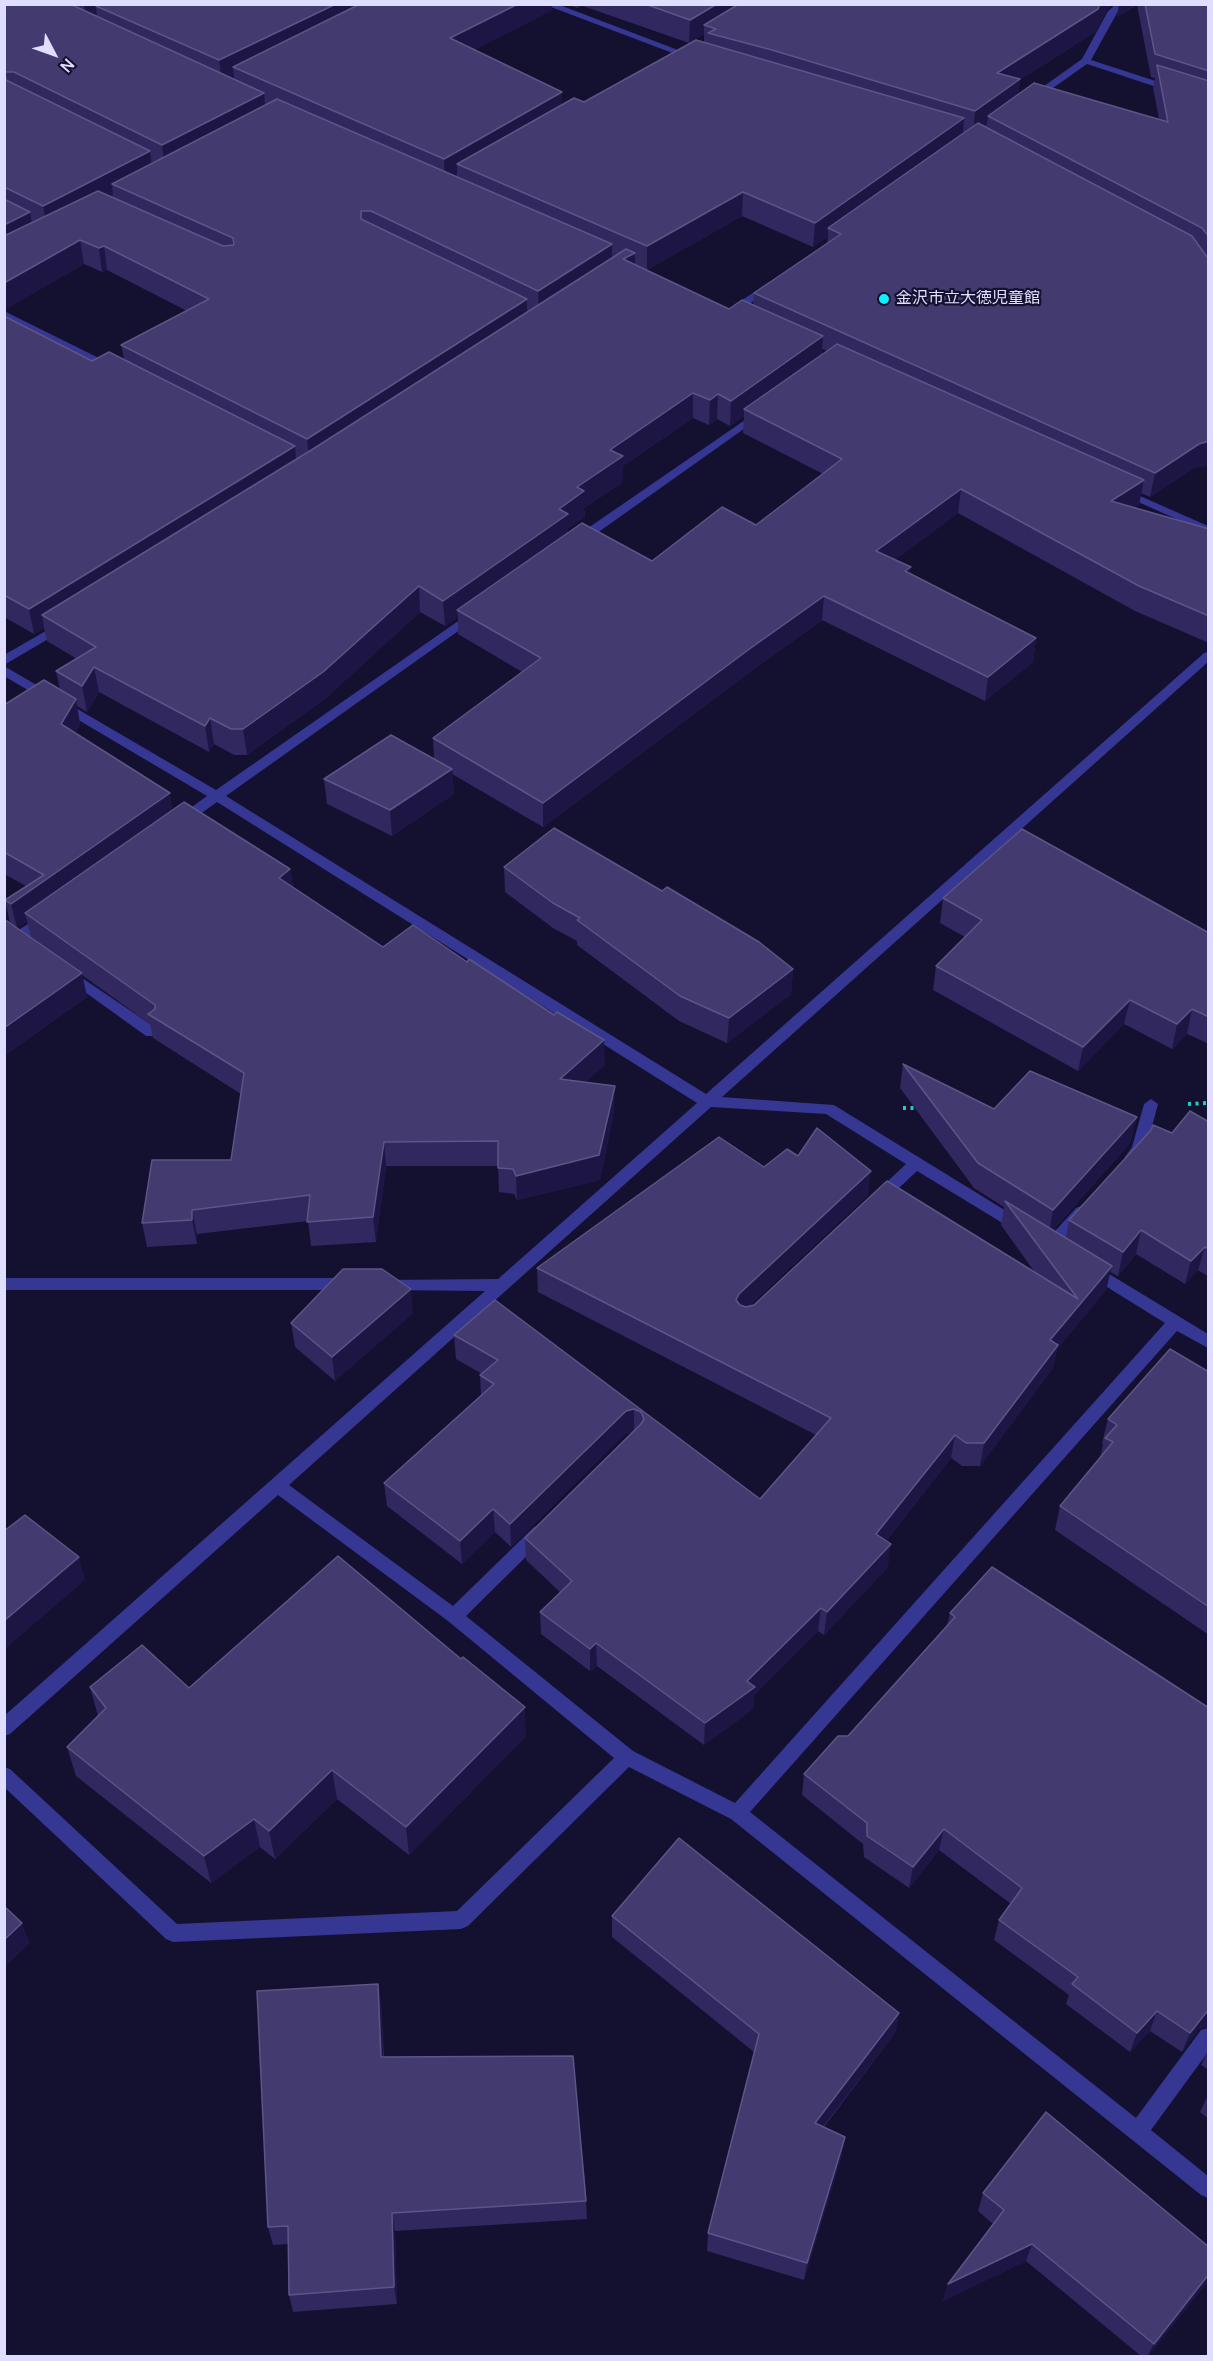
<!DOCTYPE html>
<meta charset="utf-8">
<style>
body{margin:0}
#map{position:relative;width:1213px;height:2361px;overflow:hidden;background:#14102f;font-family:Manrope,sans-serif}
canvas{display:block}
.frame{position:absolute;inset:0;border:6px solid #e0deff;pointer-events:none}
.north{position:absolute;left:24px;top:24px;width:60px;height:60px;-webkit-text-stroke:4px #14102f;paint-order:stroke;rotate:131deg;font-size:16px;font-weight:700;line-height:24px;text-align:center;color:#e0deff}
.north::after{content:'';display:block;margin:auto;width:21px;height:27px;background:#e0deff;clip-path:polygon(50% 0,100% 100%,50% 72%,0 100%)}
</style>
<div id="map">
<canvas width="1213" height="2361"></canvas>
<div class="frame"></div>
<div class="north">N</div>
</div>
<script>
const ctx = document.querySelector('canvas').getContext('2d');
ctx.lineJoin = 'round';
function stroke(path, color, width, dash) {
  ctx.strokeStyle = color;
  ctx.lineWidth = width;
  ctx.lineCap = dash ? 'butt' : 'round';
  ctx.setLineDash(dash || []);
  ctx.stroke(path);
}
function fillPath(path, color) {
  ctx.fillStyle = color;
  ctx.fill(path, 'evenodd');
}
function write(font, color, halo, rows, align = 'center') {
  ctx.font = font + ' Manrope,"Noto Sans JP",sans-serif';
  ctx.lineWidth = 4.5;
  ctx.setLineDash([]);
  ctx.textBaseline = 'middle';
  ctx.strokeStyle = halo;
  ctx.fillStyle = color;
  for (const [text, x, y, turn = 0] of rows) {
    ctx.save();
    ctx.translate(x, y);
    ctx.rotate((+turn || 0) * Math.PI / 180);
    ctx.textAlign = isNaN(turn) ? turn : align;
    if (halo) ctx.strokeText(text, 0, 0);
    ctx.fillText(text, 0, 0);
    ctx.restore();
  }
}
const path = new Path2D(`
 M1188,1104l20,-1
 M903,1108h17`);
const street = new Path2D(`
 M543,4h14l142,54 -8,2z
 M1116,4h10l-9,9 -26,47 117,38v6l-121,-40 -51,36h-6v-4l52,-37 26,-48z
 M769,282l5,3 -1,2 -39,28h-8v-4z
 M4,311l113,56 1,2 -5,3 -4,-1 -105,-53z
 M761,409l4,1v4l-182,129h-8v-6z
 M1122,488l86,38v7l-90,-40 -2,-2z
 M474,610l4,1v6l-252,179 480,298 498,-441 4,-1v10l-486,435 112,8 190,117 3,4 -3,4h-10l-97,-59 -33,31h-10l-3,-4 3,-4 32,-30 -80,-50 -115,-7 -422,378 164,121 81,-79 6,-2 6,2 2,5 -2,5 -80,79 167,135 102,52 430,-480 -79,-49 -3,-4 3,-4h10l112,68v14l-31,-17 -427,481 386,306 65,-88 7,-2v24l-57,78 57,46v22l-7,-3 -470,-376 -102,-52 -161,159 -7,3 -288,13 -7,-3 -162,-152v-20l6,2 167,155 280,-13 157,-153 -166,-137 -170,-126 -268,239 -6,2v-20l481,-425 -101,-1 -5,-2 -3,-4 3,-4 119,-1 199,-176 -480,-301 -32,23h-10l-2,-3 2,-3 32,-23 -203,-120v-10l212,124z
 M63,621l4,1v6l-63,37v-10z
 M45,913l7,5 -2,3c-16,12 -27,28 -46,15v-12l13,7z
 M69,969l87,59 2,4 -2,4h-10l-82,-59 -2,-3z
 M1151,1099l7,5 -12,45 -9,12h-10l-2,-4 7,-10 12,-43z
 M1081,1206l5,2 3,4 -3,4 -30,33h-10l-3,-4 3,-4 30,-33z
 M4,1278h344l5,2 3,4 -3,4 -5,2h-344z`);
const wall = new Path2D(`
 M4,4h548v6l-78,40 88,55 22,-3 120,-60v-8l-15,9 -106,-37 -5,2 -12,-4h546l-4,4 -13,24 -75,48 -2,15 141,24 -6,-31 2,-10 -4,-1 -14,-72 -20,12 2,-13h90v461l-15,3 -44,29 -9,-4 -2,12 -5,3 75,21v114l-74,-32 -177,-98 -63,47 15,14 126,64 -3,24 -48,39 -163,-81 -76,55 -203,152 -91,-53 2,20 -62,42 -65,-32 -3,-25 110,-21 -1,-20 89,-66 -64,-38v-17l-13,9 -25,-14 -94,86 -79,57h-13l-20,-11 -5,8 -110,-60 -12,20 -10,-6 3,18 -5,9 98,77 117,59 3,18 90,60 222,118 -20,17 29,29 -14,69 -83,20 -3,-6 -15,-2 -1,-26h-112l-10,76 -65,4 -3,-25 -111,13v10l-50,3 -5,-24 89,-63 10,-66 -88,-56 -3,-14 -68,-49 5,22 -83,59v-137l6,4 -5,-23 21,-14 -22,-12v-169l56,-15 -4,-19 21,-12 -30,-18 -3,-13 -10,6 -30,-17v-301l88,45 32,-2 -3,-14 66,-34 -80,-41 -5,2 -18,-8 -80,46zM742,216l71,31 15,-10 -1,6 -73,50 -1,12 -24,4 -82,-39zM822,349l5,2 -5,3zM744,416l-1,17 80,41 -67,51 -104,36 -84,-29v-4l17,-11 -1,-9 39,-26v-16l70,-48 16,7 8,-6 13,7zM27,921l4,16 -14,-9z
 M504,867l289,102 -2,25 -64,49 -48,-22 -102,-76v-4l-24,-13 -48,-36z
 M943,898l266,35v111l-22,-10 -15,15 -48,-25 -46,47 -145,-81 3,-24 29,-29 -25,-14z
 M903,1064l91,45 137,33 -78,88 13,8 3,-18 103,-87 37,-11v155l-11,-7 -13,14 -49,-30 -18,22 -8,-4 -4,18 -49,59 -4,19 -73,98h-18l-11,-8 -65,83 2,26 -64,68 -6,-4 -64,64 -1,14 -49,36 -107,-79 -7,5 -49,-37 -1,-22 20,-20 -34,-32 -1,-22 108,-106 -8,2 -114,113 -16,-15 -33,32 -75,-58 -3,-23 97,-87 -1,-21 2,-1 -26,-15 -2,-24 41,-35 265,199 56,-64 -278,-143 -1,-24 227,-101 104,28 -119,111 287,-32 -35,-49 3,-18 -30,-19 -74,-100z
 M413,1313l-78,68 -40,-34 -4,-24z
 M1209,1372v263l-154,-105 5,-24 40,-48 3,-14 -1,-1 6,-24z
 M950,1613l259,95v318l-10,3 -17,23 -32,-21 -20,21 -64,-48 3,-9 -75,-55 5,-20 12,-16 -72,-54 -30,38 -45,-31 -1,-13 -61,-49 2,-21 44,-38 99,-110z
 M90,1687l99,1 337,48 -117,119 -72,-56 -62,60 -15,-12 -49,36 -135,-107 -9,-29 31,-31z
 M612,1916l287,97 -4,20 -71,94 18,28 -38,125 -97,-29 1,-18 46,-181 -142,-115z
 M378,1984l3,20 3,53 202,144 1,18 -192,12 2,73 -104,8 -4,-17 -1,-51 -15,1 -5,-18z
 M1209,2048v22l-8,-5z
 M1209,2093v26l-9,-7z
 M983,2193l226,54v33l-61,76h-7l-115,-95 -83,40 5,-17 45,-60 -15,-13z`);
const shadedWall = new Path2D(`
 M84,4h38l-26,2 1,11 -10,5z
 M336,4h50l-153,63 1,11 -12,6 -3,-24z
 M518,4h34v6l-101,52 -1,-24z
 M578,4h5v2l-5,2z
 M717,4h39l-52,21v9l-15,9 1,-23z
 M1100,4h12l-4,4 -13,24 -75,48 -3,23 -29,13 -1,8 -14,11 2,-24 22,-38z
 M1119,4h18l-20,13z
 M562,92l1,23 -106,49v11l-12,7 -1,-23z
 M264,93l2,23 -101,52 -3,-23z
 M964,118l-2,24 -134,86v9l-15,10 2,-24z
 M150,151l3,24 -41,9 1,11 -66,34 -4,-23z
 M743,192l-1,24 -95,54v-24z
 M30,212l4,24 -30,15v-26z
 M80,240l4,24 -80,46v-27z
 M612,244v24l-73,47 -1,-24z
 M104,246l3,24 -5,2 -3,-24z
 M635,253v24l-12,-18z
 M527,299v24l-217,140 -3,-24z
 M823,336l-2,25 -77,48v7l-14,10 1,-25z
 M693,393v25l-70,48v16l-39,26 1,9 -17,11v12l-111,70 1,7 -13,9 -2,-25 116,-92 51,-59z
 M718,394l-1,25 -8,6 1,-25z
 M1209,441v24l-15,3 -44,29 5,-24 44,-29z
 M295,446l2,25 -255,144 2,13 -10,6 -5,-25z
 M1144,480l-5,25 -32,21 4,-25z
 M961,489l-3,24 -84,63 2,-25z
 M911,567l-3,24 -3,-20z
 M419,586l1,26 -94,86 -79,57 -4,-26z
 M824,596l-2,24 -76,55 -203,152v-24l205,-153z
 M1036,638l-3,24 -48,39 3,-24z
 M94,667l5,25 -12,20 -5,-26z
 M76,699l4,25 -14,25 -5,-25z
 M210,718l4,26 -5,8 -4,-26z
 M452,769l2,25 -62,42 -2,-26z
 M170,793l4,25 -149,95 2,8 -10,7 -6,-24z
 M290,869l4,25 -15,-16z
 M793,969l-2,25 -64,49 2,-25z
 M82,973l5,24 -83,59v-28z
 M1130,1000l-6,24 -46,47 5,-24z
 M1192,1009l-5,25 -15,15 5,-25z
 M604,1040l1,25 -44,39 -1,-25z
 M615,1086l-1,25 -14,69 -83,20 -1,-24z
 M1137,1117l-6,25 -82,92 4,-24z
 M384,1142l2,24 -10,76 -3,-25z
 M871,1171l-3,24 -131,122 -1,-17 3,-6z
 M192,1210l5,24v10l-5,-24z
 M1141,1230l-5,24 -18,22 5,-24z
 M1205,1247l-7,23 -13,14 6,-23z
 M1112,1266l-6,24 -49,59 -4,19 -73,98 4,-23 66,-103z
 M411,1289l2,24 -78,68 -3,-24z
 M634,1409v23l-9,2 -114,113 -1,-23 116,-113z
 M955,1435l-4,23 -78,99 3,-23z
 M493,1509l2,23 -33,32 -2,-23z
 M891,1544l-3,23 -64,68 3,-23z
 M79,1557l6,23 -81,70v-29z
 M821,1608l-3,23 -64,64 -1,14 -49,36 1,-22z
 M596,1643l1,23 -7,5v-22z
 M525,1707l1,29 -117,119 -3,-28z
 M332,1770l5,29 -62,60 -6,-28z
 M254,1819l6,28 -49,36 -7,-27z
 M944,1829l-5,21 -30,38 4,-21z
 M22,1923l8,20 -26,25v-28z
 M378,1984l3,20 3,73 -3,-20z
 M1207,2009h2v17l-10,3 -17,23 8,-19z
 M1157,2011l-7,20 -20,21 7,-19z
 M899,2013l-4,20 -83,108 3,-18z
 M845,2137l-3,18 -38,125 3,-17z
 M392,2213l3,18 2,73 -3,-17z
 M1032,2244l-6,17 -83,40 5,-17z
 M1209,2274v6l-61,76h-1l7,-12z`);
const building = new Path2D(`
 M4,4h66l194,89 -102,52 -148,-73h-9l1,8 144,71 -107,55 -39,-19z
 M98,4h238l-117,56 -123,-54z
 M360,4h158l-68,34 112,54 -118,67 -211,-92z
 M645,4h72l-27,16z
 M739,4h361l-2,5 -101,64 23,6 -45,32 -203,-61 -64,-17 8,-4 -12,-4z
 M1145,4h64v67l-54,-17z
 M696,40l268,78 -149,105 -72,-31 -96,54 -190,-82 117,-66 10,4z
 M1157,65l52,16v156l-7,-9 -214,-112 46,-33 134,39z
 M277,99l335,145 -74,47 -167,-80h-10v8l166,80 -220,140 -186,-94 88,-46 -105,-53 -5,2 -19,-8 -76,43v-47l94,-45 125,55 11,-1 -1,-7 -121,-54z
 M978,123l214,113 15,21h2v184l-10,3 -44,29 -401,-180 87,-59 -13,-6z
 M4,199l26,13 -26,13z
 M626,249l9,4 -12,6 106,50 13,-9 81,36 -92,65 -13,-7 -8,6 -17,-7 -83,57 13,6 -46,31 7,4 -25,18 9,5 -125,87 -24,-15 -96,86 -80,57h-12l-21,-11 -5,8 -111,-59 -12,19 -26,-15 40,-24 -54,-32 271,-166z
 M4,316l88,45 17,-9 186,94 -266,163 -25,-14z
 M837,344l307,136 -33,21 98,28v87l-70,-30 -178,-97 -85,62 35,16 -6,4 131,67 -48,39 -164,-81 -76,54 -205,153 -110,-65 108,-80 -84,-48 125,-87 70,38 70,-54 34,18 86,-66 -98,-50z
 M44,680l32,19 -15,25 109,69 -159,111 -6,-4 39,-25 -40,-23v-147z
 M391,735l61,34 -62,41 -66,-31z
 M184,802l106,67 -11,9 104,69 30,-22 54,37 2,-3 85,56 3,-3 47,28 -44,39 55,7 -16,69 -83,21 -3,-7 -15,-1v-27l-114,1 -11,75 -66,5 3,-27 -118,15v10l-50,3 10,-63h79l13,-87 -96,-59 7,-5v-4l-130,-92z
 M554,828l108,63 5,-4 92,55 34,27 -64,49 -49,-22 -103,-76 3,-2 -27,-15 -49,-36z
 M1022,829l187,104v84l-17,-8 -15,15 -47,-24 -47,47 -147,-81 46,-46 -39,-22z
 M4,919l78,54 -78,55z
 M903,1064l91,45 36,-38 107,46 -84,93 -75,-47z
 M1190,1111l19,11v127l-4,-2 -14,14 -50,-31 -18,22 -54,-32 82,-90 2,-5 19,8z
 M817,1128l54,43 -132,123 -3,6 4,5 6,2 8,-2 133,-124 191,118 -73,-98 107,65 -62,74 8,5 -74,98h-18l-11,-8 -79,99 15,10 -64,68 -6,-4 -74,73 8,6 -50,36 -109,-80 -6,6 -50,-37 32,-31 -47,-43 116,-114 3,-5 -3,-7 -7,-3 -8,2 -116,113 -17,-15 -33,32 -76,-58 110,-99 -14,-9 18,-15 -44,-25 41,-35 265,199 71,-81 -294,-150 182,-131 45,30 23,-18 11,7z
 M343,1269h39l29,20 -79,68 -41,-34z
 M1170,1349l39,23v235l-149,-101 53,-64 -8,-4 12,-13 -9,-6z
 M25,1515l54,42 -75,64v-90z
 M338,1556l123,103 2,-2 62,50 -119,120 -74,-57 -63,61 -15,-12 -50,37 -137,-109 39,-39 -16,-21 52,-42 47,43z
 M992,1567l217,141v301l-19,24 -33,-22 -20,22 -65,-49 6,-7 -79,-57 23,-32 -78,-59 -31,38 -46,-31v-13l-63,-49 34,-38h10l107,-119 -5,-4z
 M679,1838l220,175 -84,110 30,14 -38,126 -99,-30 51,-199 -147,-118z
 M4,1906l18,17 -18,17z
 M378,1984l3,73 192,-1 13,145 -194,12 2,74 -105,8 -1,-69 -20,1 -11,-236z
 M1046,2112l163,135v27l-55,70 -122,-100 -84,40 56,-74 -21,-17z`);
const markers = [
 [884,299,6,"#0af0ff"]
];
const farPoinames = [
 ["金沢市立大徳児童館",896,299]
];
stroke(path, '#25ccbb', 4, [3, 4.5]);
fillPath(street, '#363693');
fillPath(wall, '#30285e');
fillPath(shadedWall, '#1d1644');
fillPath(building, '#433b6f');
stroke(building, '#5c5586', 1.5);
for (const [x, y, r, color] of markers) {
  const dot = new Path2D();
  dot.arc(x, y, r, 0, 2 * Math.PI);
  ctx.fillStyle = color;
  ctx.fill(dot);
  stroke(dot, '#14102f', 2);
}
write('16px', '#e0deff', '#14102f', farPoinames, 'left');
</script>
